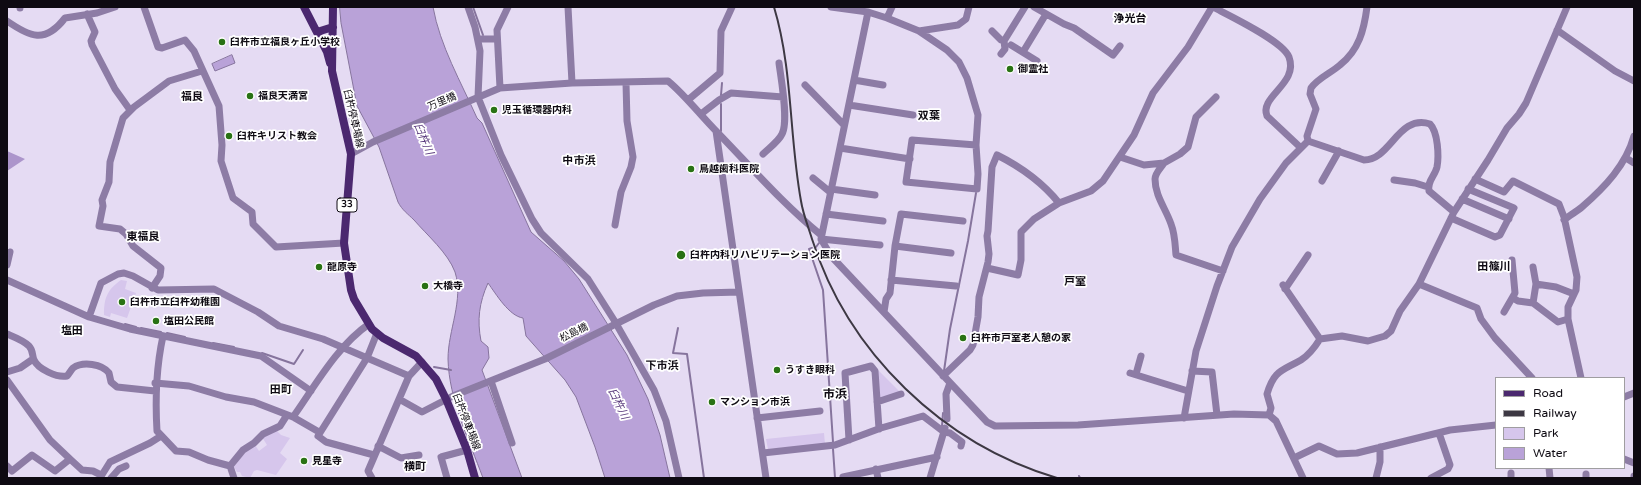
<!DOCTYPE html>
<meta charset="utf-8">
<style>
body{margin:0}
#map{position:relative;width:1641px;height:485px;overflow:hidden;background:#e5dbf3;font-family:"Varela Round",sans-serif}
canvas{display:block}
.frame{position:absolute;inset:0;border:8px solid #0e0a12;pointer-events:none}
.legend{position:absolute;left:1495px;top:377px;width:130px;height:92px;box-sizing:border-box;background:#fff;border:1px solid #9f9da0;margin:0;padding:5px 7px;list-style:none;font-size:12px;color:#0e0a12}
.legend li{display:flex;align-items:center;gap:8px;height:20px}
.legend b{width:20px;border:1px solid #9f9da0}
</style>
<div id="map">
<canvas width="1641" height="485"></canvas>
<div class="frame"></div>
<ul class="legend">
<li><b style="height:5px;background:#4b286f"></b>Road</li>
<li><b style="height:5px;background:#3d3843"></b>Railway</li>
<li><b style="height:11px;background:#d6c6ec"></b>Park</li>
<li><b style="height:11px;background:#b9a2d8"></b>Water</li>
</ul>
</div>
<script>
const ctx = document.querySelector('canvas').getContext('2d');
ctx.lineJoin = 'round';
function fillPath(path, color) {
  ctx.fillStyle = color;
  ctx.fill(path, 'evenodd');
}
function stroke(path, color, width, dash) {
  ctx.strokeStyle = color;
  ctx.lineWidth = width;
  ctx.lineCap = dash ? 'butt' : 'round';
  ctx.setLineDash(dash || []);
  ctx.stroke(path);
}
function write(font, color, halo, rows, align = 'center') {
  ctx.font = font + ' "Varela Round","Noto Sans JP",sans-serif';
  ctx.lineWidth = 3.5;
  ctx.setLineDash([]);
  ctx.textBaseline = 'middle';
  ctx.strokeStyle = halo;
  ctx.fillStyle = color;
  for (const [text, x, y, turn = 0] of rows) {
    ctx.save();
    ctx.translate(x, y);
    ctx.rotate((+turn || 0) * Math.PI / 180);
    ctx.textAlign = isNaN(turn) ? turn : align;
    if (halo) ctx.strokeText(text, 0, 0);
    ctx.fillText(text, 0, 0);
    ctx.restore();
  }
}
const green = new Path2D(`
 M121,280l6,1 -2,8 11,4 -9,25 -16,-5 -1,4 -6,-2c0,-17 3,-25 17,-35z
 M877,369l23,23 -19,6 -2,-2z
 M277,431l4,4 9,3 -10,15 7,6 -11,16 -19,-5 -3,1 -4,7 -8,-2 -2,-4h-3l-3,-5 11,-15 10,-7 4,6 8,-6 -5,-8z
 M824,433l1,11 -57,5 -2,-10z`);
const forest = new Path2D(`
 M7,151l18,8 -18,12z`);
const water = new Path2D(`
 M340,7h93c7,39 28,75 44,111l5,5 49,109 33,29 15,18 48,76 21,44 12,36 10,43h-65l-10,-31 -19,-50 -11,-17 -39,-44 -3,-18c-14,-2 -27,-24 -35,-35 -9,20 -11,37 -7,58l7,6 1,11 -7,12 40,108h-39c-14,-38 -34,-78 -35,-119 0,-29 16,-59 7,-87 -7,-19 -28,-37 -41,-52 -6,-6 -12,-10 -16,-18l-19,-55 -22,-41 -16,-83z
 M232,55l3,8 -20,8 -3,-7z`);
const stream = new Path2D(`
 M473,7l10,28
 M721,95l1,-12
 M721,104v27
 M816,247l3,-4
 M812,248l-3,1 14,41 10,152
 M125,324l11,3
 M141,328l20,4
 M678,328l-5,25 14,1 17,124
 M167,333l18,4
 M213,343l21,4
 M262,353l32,11 9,-14
 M434,367l17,3
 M944,371l6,-42 18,-88 8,-48
 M942,426l1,-13
 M833,449l2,29
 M1079,476l1,2`);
const minor = new Path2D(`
 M20,7v1
 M144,7l14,40 4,1 23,-8 9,11 25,55 3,39 -1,16 12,37 19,14 1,12 23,23 68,-4
 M468,7l7,20 5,24 -2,46 23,58 31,64 9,14 47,46 26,41 40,70 12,31 13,57
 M568,7l4,76
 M831,7l37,5 19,6 32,13 28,19 12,12 8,16 11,37 -2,30 2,29 -1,15 -71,-7 6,-42 64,5
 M1034,7l30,17 10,4 39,27 7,-9
 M1213,7c17,9 70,34 76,50 10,27 -30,39 -22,59l34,32
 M868,12l-47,227 10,17 156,166 8,4 83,-1 156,-11 35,1 7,6 27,57
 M87,14l8,18 -4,9 1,4 23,44 15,21
 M887,18l5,-11
 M7,21c23,16 38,23 58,-3l32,-5 18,-6
 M1557,30l58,41 19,10
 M919,31l39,-6 8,-6 3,-12
 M992,31l9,9 3,1 21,-34
 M478,39h18
 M1011,45l26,16
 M1023,52l23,-38
 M1001,54l4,-5 -1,-8
 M854,80l29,5
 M805,85l39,40
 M500,88l-3,-58 11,-23
 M688,100l32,-27 1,-42 11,-24
 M849,105l64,10
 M701,114l18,-14 12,-7 52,4
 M716,131l50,347
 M1308,141l56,19c27,0 34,-46 66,-36 8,8 9,32 7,43 -2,9 -10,14 -8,24l25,21
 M840,148l70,11
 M351,154l22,-12 127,-54 72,-5 96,-2c18,15 32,34 49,51 34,35 66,72 104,103
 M763,154c6,-6 16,-13 19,-20 7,-13 -1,-55 -3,-71
 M1120,157l24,8 20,-2c-3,5 -9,10 -9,16 0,17 11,30 16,45 4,10 4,20 5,31l47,16
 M1626,158l8,5
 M1164,163l16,-9 8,-7 8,-30 20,-20
 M813,178l17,14
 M1475,179l29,13 9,-11 46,23 5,13 13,60 -1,13 -8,17v12l13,59
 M1394,180l21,3 13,4
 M1322,181l17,-30
 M831,189l44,6
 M1462,199l47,20
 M826,214l57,7
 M1451,218l44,19 5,-2 14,-27 -46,-19
 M1564,220c6,-5 12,-8 18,-13 23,-20 44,-42 52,-71
 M615,225l6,-33 10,-25 2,-10 -6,-36 -1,-38
 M821,239l59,6
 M895,246l56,7
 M7,265l3,-13
 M1533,267l3,17
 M987,268l31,7 3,-15v-28l13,-13 25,-16 32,-12 12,-10 31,-46 19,-42 35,-46 24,-40
 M7,280l82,37 41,12 131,27 50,35
 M891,280l65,6
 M1419,284l58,24 4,11 14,19 37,40
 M1283,285l37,54
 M152,288l8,-12 1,-8 -28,-22 -7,-12 -6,-5 -21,-3 4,-20 -1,-6 7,-18 1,-20 13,-44 11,-11 35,-26 33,-10
 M1285,289l23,-34
 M1513,298l5,3 15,2
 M884,312l2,-13 4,-6 5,-47 6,-32 62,7
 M1504,312l11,-19 -3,-33
 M89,317l12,-34 17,-9 6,-1 9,3 25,14 56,-1 44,23 21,14 44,13 86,37
 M1568,319l-10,3 -25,-19 3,-19 20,3 18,7
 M7,334c7,3 16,6 22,12 4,4 3,9 5,14 4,9 23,18 33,16 2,-2 4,-6 6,-8 10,-7 29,-4 36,5l2,9 6,5 38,4
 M163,336c-7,32 -8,62 -6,95l19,20 13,1 19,8 22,6
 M1192,371l20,1 5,43
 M7,372l13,-4 13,-9
 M1130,373l58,18
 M1136,374l5,-18
 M943,376l27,-26 3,-5 5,-28 1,-20 9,-35 1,-8 -2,-18 1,-5 4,-64 5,-12c24,12 45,27 62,48
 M7,380l43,60 20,19
 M491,381l21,62
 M155,383l34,3 37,11 28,5 39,15 26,15
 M1624,397l10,-4
 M399,399l23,13 31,-16 92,-37 109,-54 23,-9 26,-3 36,-1
 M877,402l24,-8
 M1269,415l2,-7 -4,-14c7,-24 15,-23 34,-34 8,-5 14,-13 19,-21l22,-3 26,5 17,-5 6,-5 9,-20 19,-27 35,-72 34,-52 19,-32 12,-14 7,-11 41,-96
 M293,417c22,-31 44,-71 76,-93
 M757,418l63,-7
 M1184,418l12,-67 21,-65 15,-39 28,-48 26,-36 22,-22 -1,-5 9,-27 -6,-15 1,-6c7,-10 20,-15 29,-23 19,-15 24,-35 27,-58
 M947,419l-1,-25 4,-11
 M849,440l-4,-67 26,-7 4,5 4,58
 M378,446l23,12 18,-3
 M763,453l72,-8 46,-17 42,-12 21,16 6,1 12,9 -1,4
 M374,455l-48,-13 -8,-6 49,-78 10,-25
 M1294,458l25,-12 18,8 20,-1 93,-23 46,-5
 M1624,459l10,4
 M7,466l5,5 20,-16 23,16 15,-12 12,11 11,1 8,4
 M230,466l13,-16 11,-7 9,-9 17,-8 7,-11
 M230,466l4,12
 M1549,468l1,10
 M876,469l2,9
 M1511,473v5
 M1586,474v4
 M843,477l94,-20
 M100,478l10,-16 40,-19 11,-7
 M111,478l8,-9 7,-3
 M372,478l-4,-7 41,-95 13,-14
 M447,478l-6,-21 26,-7
 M930,478l15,-50
 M1376,478l4,-16v-15
 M1431,478l17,-9 2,-4 -11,-32
 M1634,478v-2`);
const major = new Path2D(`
 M304,7l23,45 3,11
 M333,7l-1,64 19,83 -7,89 7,47 3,9 18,30 11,9 33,18 20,23 10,20 21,51 8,28
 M317,32l16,-5`);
const rail = new Path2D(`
 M774,7c19,63 15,129 27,194 2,13 7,25 11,38 36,114 131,205 245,239`);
const markers = [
 [222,42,4,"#297214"],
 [1010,69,4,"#297214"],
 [250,96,4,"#297214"],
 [494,110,4,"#297214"],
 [229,136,4,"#297214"],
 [691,169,4,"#297214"],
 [681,255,5,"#297214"],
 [319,267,4,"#297214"],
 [425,286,4,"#297214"],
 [122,302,4,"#297214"],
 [156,321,4,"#297214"],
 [963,338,4,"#297214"],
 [777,370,4,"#297214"],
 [712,402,4,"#297214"],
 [304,461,4,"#297214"]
];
const shields = [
 [347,205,20]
];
const shieldNames = [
 ["33",347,205]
];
const poiNames = [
 ["臼杵市立福良ヶ丘小学校",230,42],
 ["御霊社",1018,69],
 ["福良天満宮",258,96],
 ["児玉循環器内科",502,110],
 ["臼杵キリスト教会",237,136],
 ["鳥越歯科医院",699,169],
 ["臼杵内科リハビリテーション医院",690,255],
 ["龍原寺",327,267],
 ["大橋寺",433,286],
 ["臼杵市立臼杵幼稚園",130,302],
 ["塩田公民館",164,321],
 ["臼杵市戸室老人憩の家",971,338],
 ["うすき眼科",785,370],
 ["マンション市浜",720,402],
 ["見星寺",312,461]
];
const streetNames = [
 ["万里橋",442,102,-23],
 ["臼杵停車場線",353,119,77],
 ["松島橋",574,333,-26],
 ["臼杵停車場線",466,422,69]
];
const neighbourhoodNames = [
 ["浄光台",1130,19],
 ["福良",192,97],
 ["双葉",929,116],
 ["中市浜",579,161],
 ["東福良",143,237],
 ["田篠川",1494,267],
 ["戸室",1075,282],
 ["塩田",72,331],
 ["下市浜",662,366],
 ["田町",281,390],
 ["横町",415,467]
];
const waterNames = [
 ["臼杵川",423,139,67],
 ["臼杵川",618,404,64]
];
const quarterNames = [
 ["市浜",835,395]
];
fillPath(green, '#d6c6ec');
fillPath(forest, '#ac95cb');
fillPath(water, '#b9a2d8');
stroke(water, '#86749d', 1);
stroke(stream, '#86749d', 2);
stroke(minor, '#8d7ca5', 7);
stroke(major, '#4b286f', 8);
stroke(rail, '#3d3843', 2);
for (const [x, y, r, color] of markers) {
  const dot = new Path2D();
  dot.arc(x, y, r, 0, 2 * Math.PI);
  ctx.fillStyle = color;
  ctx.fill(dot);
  stroke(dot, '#fff', 1.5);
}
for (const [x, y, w] of shields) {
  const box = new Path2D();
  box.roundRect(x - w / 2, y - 7, w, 14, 3);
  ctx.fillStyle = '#fff';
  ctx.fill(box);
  stroke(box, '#0e0a12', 1);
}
write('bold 9px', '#0e0a12', null, shieldNames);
write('bold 10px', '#0e0a12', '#fff', poiNames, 'left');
write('10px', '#0e0a12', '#fff', streetNames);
write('bold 11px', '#0e0a12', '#fff', neighbourhoodNames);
write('italic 11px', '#5b3c7e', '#fff', waterNames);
write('bold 12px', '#0e0a12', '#fff', quarterNames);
</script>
